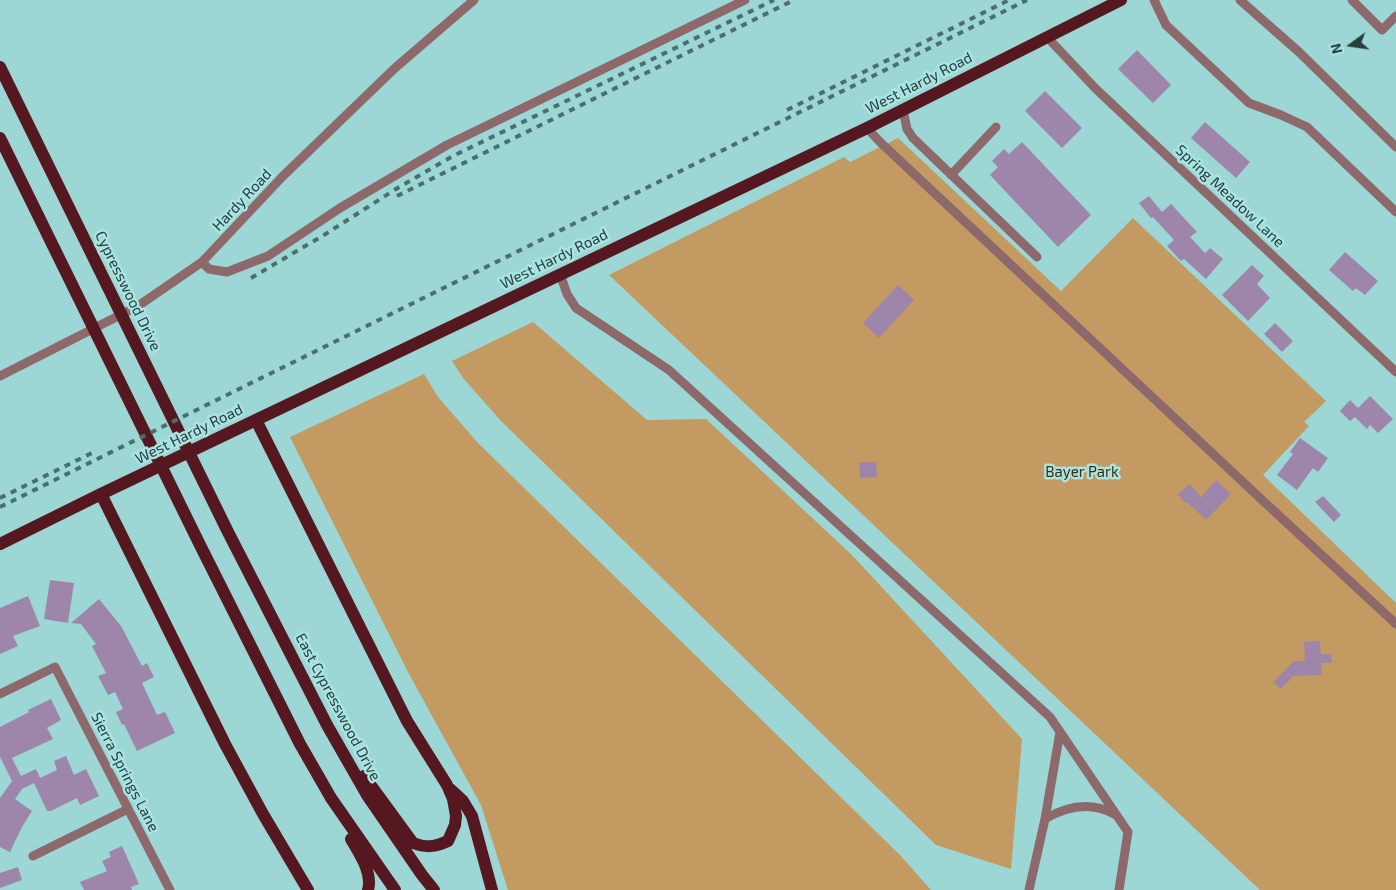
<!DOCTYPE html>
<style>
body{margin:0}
#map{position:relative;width:1396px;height:890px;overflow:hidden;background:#9cd6d5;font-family:"Exo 2",sans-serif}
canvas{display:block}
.north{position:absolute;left:1326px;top:20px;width:50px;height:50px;-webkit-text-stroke:4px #a9e3e2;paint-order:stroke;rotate:256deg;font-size:14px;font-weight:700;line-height:20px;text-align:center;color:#263e3d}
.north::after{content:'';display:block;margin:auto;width:18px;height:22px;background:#263e3d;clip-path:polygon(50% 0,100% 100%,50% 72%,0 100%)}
</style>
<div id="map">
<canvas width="1396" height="890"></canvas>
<div class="north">N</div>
</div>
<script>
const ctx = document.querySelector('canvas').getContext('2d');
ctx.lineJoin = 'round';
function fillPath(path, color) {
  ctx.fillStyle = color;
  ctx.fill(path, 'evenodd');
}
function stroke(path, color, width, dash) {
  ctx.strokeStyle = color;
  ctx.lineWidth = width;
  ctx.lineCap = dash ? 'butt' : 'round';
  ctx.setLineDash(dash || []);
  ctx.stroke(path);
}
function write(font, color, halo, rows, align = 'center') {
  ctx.font = font + ' "Exo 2",sans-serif';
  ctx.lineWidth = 5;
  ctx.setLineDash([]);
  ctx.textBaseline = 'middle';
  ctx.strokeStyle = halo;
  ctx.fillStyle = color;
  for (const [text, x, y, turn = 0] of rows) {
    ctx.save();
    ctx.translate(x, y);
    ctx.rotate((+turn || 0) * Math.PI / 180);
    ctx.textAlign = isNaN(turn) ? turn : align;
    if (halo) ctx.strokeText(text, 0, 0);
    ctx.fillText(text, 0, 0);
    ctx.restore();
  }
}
const green = new Path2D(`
 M898,138l163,153 72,-73 193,183 -22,21 5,4 -46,49 133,128v287h-136l-651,-615 235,-118 6,5z
 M533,322l114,98 59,-1 146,136 170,184 -11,130 -75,-24 -435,-424 -38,-43 -11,-17z
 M424,374l14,23 40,46 423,413 30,34h-423l-27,-85 -72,-131 -119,-237z`);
const building = new Path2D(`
 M1137,50l34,35 -18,18 -35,-34z
 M1045,91l37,37 -20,20 -37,-37z
 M1205,122l45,40 -14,16 -45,-40z
 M1022,142l69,73 -33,32 -68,-72 8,-8 -6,-6 12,-12 5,5z
 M1149,196l13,16 9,-8 26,28 -7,5 15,16 5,-5 13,11 -17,20 -22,-20 -3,2 -14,-15 7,-6 -21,-23 -2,1 -12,-15z
 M1345,252l33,29 -13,14 -9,-7 -3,3 -24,-21z
 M1252,265l12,11 -7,8 13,14 -22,23 -26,-26z
 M898,285l16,15 -35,38 -16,-15z
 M1275,323l18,18 -11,11 -18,-18z
 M1370,396l23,23 -15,14 -8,-8 -3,4 -12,-12 -5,4 -10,-10 10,-11 8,8z
 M1300,438l28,20 -10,14 -5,-4 -16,22 -20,-15 16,-21 -3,-2z
 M859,462h17l1,15 -17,1z
 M1216,480l15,14 -25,26 -19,-18 -2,1 -7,-9 12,-10 11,13z
 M1323,496l18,19 -7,7 -19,-20z
 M50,580l24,3 -6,40 -24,-4z
 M28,596l12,30 -27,10 5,10 -18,8v-46z
 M99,599l22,27 21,40 5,-3 7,14 -12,6 15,32 8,-3 10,21 -38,18 -13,-27 -2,1 -6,-13 7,-3 -8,-17 -7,3 -10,-19 8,-3 -14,-27 4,-2 -15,-20 -10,-1z
 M1320,641l1,13h10l1,9h-11l1,12 -29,1 -12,13 -8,-7 21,-21h11l-1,-19z
 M51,699l10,21 -14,8 6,11 -41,19 9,18 15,-7 4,9 17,-8 -3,-9 12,-5 8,19 12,-6 13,27 -19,9 -3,-7 -26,13h-4l-13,-28 -12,6 -7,10 17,12 -10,16 -12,25 -10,-5v-49l12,-17 -12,-24v-30l29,-15 -1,-2z
 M122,846l17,38 -8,3 1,3h-48l-4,-8 27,-11 -5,-10 9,-4 -2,-5z
 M18,867l4,13 -22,8v-15z`);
const minor = new Path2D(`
 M1154,0l12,25 83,78 32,12 26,12 89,85
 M1240,0l59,52 97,95
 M1352,0l30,30 14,-14
 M1047,37l48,51 301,284
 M903,110l4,19 6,9 124,119
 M867,128l14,15 379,355 136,126
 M951,175l45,-48
 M202,262l7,7 18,3 41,-16 72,-48 107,-63 298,-145
 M560,274l7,20 9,14 93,62 381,347 78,115 -9,58
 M0,376l138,-70 64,-44 81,-86 112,-108 79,-68
 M0,694l55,-27 115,223
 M1045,819c22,-13 45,-18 69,-5
 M33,856l95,-47
 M1029,890l16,-71 15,-87`);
const major = new Path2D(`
 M0,67l227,463 100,195 40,70 55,80 12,15
 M0,138l199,405 101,201 31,54 64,92
 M256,420l151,301 40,64 6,14 3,17 -1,9 -7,16c-13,6 -22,7 -35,2l-49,-67
 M101,494l124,250 38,70 45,76
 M0,544l101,-50 766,-366 254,-128
 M450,789l13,12 9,15 20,74
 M351,839c8,14 22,34 17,51`);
const rail = new Path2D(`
 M787,110l222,-110
 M397,196l397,-196
 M251,278l73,-43 72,-46 57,-33 321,-156
 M0,498l94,-46
 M0,507l1027,-507`);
const streetNames = [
 ["West Hardy Road",919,83,-27],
 ["Spring Meadow Lane",1230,196,43],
 ["Hardy Road",242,200,-47],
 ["West Hardy Road",554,259,-26],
 ["Cypresswood Drive",128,291,64],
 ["West Hardy Road",189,434,-26],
 ["East Cypresswood Drive",338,707,62],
 ["Sierra Springs Lane",125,772,63]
];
const parkNames = [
 ["Bayer Park",1082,472]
];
fillPath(green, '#c39a61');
fillPath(building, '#9e86aa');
stroke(minor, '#8e696b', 9);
stroke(major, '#551821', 12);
stroke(rail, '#4c6f6e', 4, [6, 6]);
write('15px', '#263e3d', '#a9e3e2', streetNames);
write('15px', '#412c0d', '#a9e3e2', parkNames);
</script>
